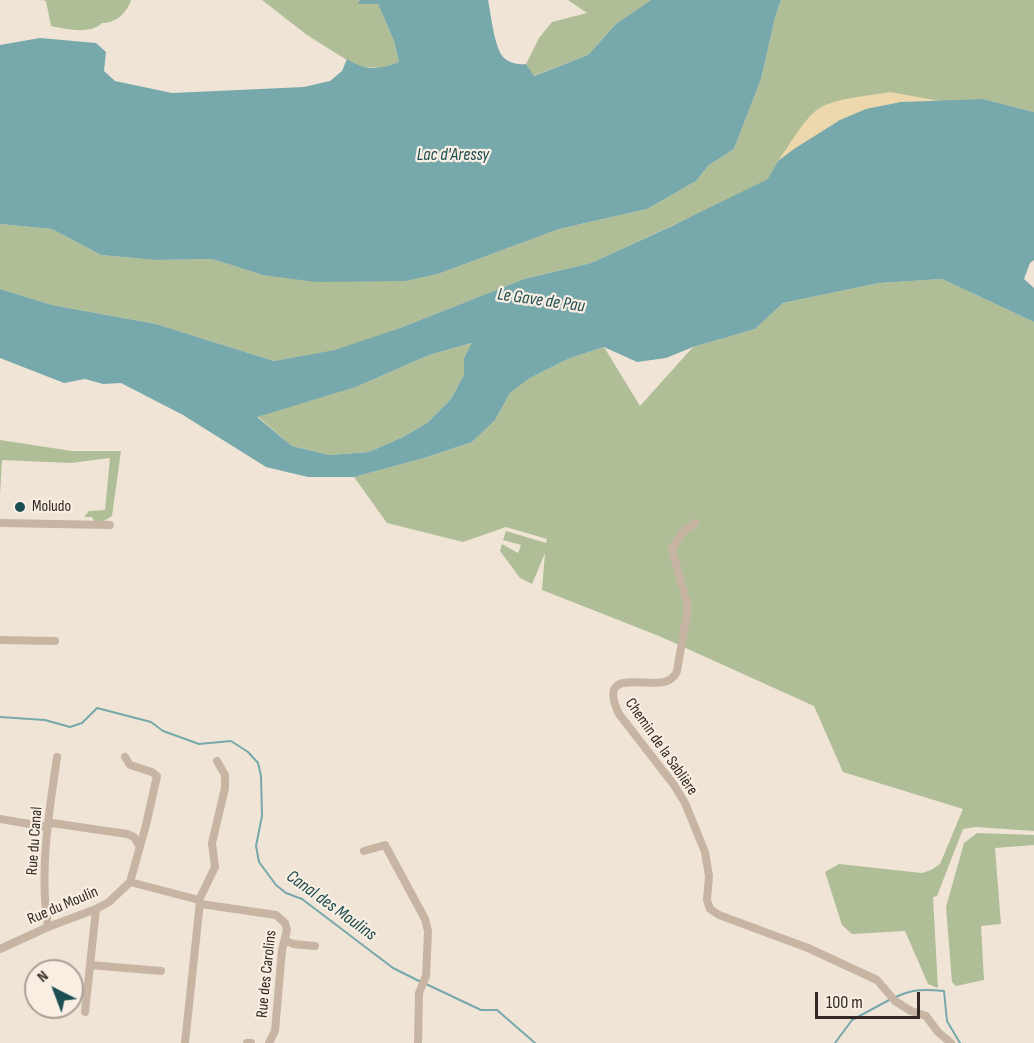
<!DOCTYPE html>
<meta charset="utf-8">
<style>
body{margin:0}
#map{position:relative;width:1034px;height:1043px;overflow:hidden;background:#f0e4d6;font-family:"Sofia Sans Condensed",sans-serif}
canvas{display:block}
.north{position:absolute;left:24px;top:959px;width:60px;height:60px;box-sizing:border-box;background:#f8eee2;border:2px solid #a99f96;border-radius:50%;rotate:318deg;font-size:16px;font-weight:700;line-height:24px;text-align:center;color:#322925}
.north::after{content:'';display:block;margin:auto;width:21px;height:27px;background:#1c4d52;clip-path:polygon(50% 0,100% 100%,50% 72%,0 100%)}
.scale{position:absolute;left:815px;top:992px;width:105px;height:27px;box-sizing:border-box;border:3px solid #322925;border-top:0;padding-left:8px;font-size:18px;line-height:21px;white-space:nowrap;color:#322925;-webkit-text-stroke:4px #f8eee2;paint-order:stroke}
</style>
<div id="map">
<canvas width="1034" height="1043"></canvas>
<div class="north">N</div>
<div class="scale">100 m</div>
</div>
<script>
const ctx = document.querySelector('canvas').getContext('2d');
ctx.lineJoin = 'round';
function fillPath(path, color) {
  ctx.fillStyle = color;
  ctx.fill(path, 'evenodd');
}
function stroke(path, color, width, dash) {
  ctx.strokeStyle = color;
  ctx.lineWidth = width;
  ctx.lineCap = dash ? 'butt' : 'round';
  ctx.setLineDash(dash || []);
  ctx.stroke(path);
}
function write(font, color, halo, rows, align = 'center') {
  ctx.font = font + ' "Sofia Sans Condensed",sans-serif';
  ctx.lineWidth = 4.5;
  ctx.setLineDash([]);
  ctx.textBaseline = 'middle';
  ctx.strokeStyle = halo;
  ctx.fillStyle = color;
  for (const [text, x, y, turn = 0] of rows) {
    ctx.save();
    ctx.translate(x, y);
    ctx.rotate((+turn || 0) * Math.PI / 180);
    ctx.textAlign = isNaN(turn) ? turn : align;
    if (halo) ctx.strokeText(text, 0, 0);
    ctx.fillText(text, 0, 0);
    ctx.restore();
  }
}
const green = new Path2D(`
 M42,0h89c-4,13 -15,23 -29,23 -12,12 -36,6 -51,3l-5,-25z
 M262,0h98l-1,4h19l16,37 5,21 -16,6 -25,-1 -51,-32z
 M568,0h83l-35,24 -28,31 -55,21 -7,-12 13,-26 13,-16 35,-9z
 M781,0h253v112l-51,-13 -38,3 -105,18 -62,41 -9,18 -39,20 -139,64 -67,16 -124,49 -62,22 -64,11 -118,-37 -104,-19 -52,-16v-65l52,5 49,26 55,5 56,-1 51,16 143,6 32,-7 121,-45 88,-20 49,-28 13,-16 25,-16 27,-70 14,-61z
 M942,279l92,43v509l-58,-4 -13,2 -26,67 -4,1 5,91 -10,-4 -23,-53 -53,3 -10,-9 -17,-53 14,-8 83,9 9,-3 9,-6 23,-55 -120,-37 -29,-66 -155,-70 -117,-46 3,-37 -13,31 -12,-6 -20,-27 2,-7 16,9 3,-8 -18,-5 3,-9 40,12 1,-4 -41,-12 -43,15 -76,-19 -33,-46 70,-19 48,-16 23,-22 15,-27 20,-15 40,-20 34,-11 36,59 53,-59 62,-18 28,-26 96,-20z
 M473,343l-9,15v17l-13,24 -24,24 -24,14 -34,15 -40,3 -37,-9 -35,-30 99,-29 73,-32z
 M0,440l72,11h49l-9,65 -8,5h-10l-2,-4h-8l5,-6 16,-1 5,-52 -39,5 -69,-3 -2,35z
 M977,833l57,2v10l-39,3 6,76 -20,2 3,54 -28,6 -4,-4 -6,-75 18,-64z`);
const sand = new Path2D(`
 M890,92l55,10h-44l-61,18 -62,41c11,-15 25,-41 40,-52 16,-11 52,-13 72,-17z`);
const water = new Path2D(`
 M360,0h128c3,14 6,46 15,57 6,6 15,8 23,7l8,12 54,-21 28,-31 35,-24h130l-6,18 -14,61 -27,70 -25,16 -13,16 -49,28 -88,20 -121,45 -32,7 -90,1 -53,-7 -51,-16 -56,1 -55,-5 -49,-26 -52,-5v-179l40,-7 56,5 10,9 -2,19 11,10 57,12 132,-6 26,-6 12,-10 5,-12c17,12 32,11 52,3l-5,-21 -16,-37h-20z
 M983,99l51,13v148l-4,3 -6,16 10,9v34l-92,-43 -63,4 -96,20 -28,26 -62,18 -27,11 -29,4 -33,-15 -34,11 -40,20 -20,15 -15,27 -23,22 -48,16 -70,19h-46l-42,-10 -83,-52 -62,-32 -18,1 -18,-5 -21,4 -64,-25v-69l52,16 104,19 118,37 61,-11 65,-22 124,-49 67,-16 81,-37 96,-47 10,-18 16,-12 46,-29 26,-11 35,-7zM472,343l-8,15v17l-13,24 -24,24 -24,14 -34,15 -40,3 -37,-9 -35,-29 99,-30 73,-32z`);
const stream = new Path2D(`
 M0,717l45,3 25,7 12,-4 15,-15 54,14 12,9 36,13 32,-3 17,11 10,11 3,13 1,40 -6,30 3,16 17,23 10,8 16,6 91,69 28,14
 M426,984l55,26h16l38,33
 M896,997c16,-8 30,-8 48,-6l3,30 13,22
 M835,1043l17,-23 39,-21`);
const minor = new Path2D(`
 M0,523l110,2
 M695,523l-12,9 -11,17 16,58 -11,64c-2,5 -5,8 -10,10 -20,8 -71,-15 -48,33l55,71 11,18 20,49 4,24 -2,24 3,9 9,6 89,33 69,32 18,21 16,10 15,5 12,16 13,11
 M0,640l55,1
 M125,757l5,8 22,7 5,4 -11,49 -16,57
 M0,819l47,8 5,-4 75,11 7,3 6,10
 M364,851l21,-6 40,74 3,12 -2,45 -7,17 -1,50
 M201,904l75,11 9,8 2,7 -5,20 -7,81 -6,12
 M48,927c-9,-56 1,-114 9,-170
 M285,940l8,4 22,2
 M0,949l48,-22 48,-18 13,-7 21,-20 69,18 16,-33 -3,-24 13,-55v-13l-8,-14
 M90,965l71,6
 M85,1012l11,-103
 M185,1043l15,-141
 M247,1043h4`);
const markers = [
 [20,507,6,"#1c4d52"]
];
const poiNames = [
 ["Moludo",32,507]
];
const streetNames = [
 ["Chemin de la Sablière",661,747,55],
 ["Rue du Canal",35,841,-86],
 ["Rue du Moulin",63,906,-23],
 ["Rue des Carolins",267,974,-84]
];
const waterNames = [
 ["Lac d'Aressy",453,155],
 ["Le Gave de Pau",541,301,8],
 ["Canal des Moulins",331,906,36]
];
fillPath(green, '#b0be97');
fillPath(sand, '#ecd8ac');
fillPath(water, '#76a8ac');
stroke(stream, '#76a8ac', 2);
stroke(minor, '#c7b4a3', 8);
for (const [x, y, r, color] of markers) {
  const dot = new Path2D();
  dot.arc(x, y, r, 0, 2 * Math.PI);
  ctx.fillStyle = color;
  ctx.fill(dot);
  stroke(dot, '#f8eee2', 2);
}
write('16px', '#322925', '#f8eee2', poiNames, 'left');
write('16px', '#322925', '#f8eee2', streetNames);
write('italic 18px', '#1c4d52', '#f8eee2', waterNames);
</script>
